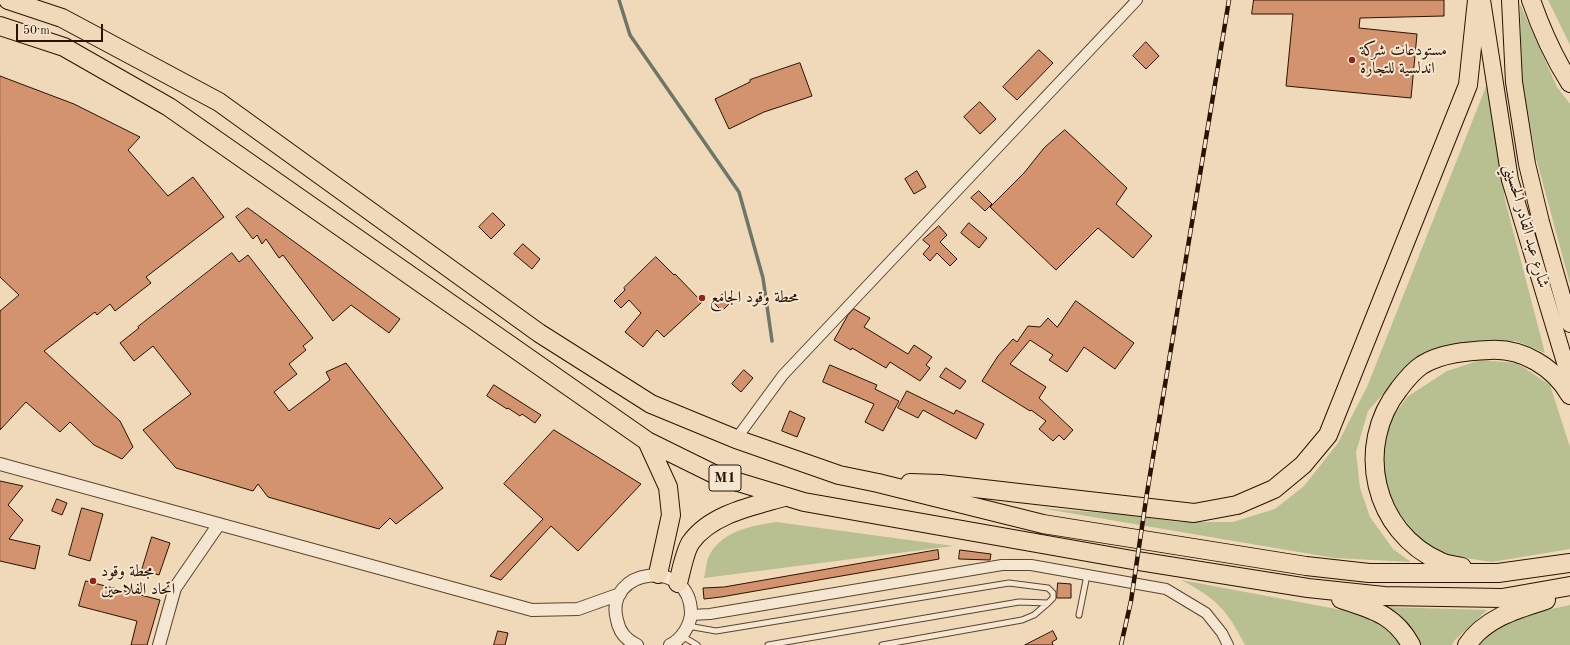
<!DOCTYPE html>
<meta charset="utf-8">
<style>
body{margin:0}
#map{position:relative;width:1570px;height:645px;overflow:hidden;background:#f0d9b8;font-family:"Old Standard TT",serif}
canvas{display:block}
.scale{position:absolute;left:16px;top:24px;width:87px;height:18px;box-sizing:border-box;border:2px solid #281201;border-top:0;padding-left:5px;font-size:12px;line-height:14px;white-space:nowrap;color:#281201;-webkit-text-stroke:3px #f5e6d1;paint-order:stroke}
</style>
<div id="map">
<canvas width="1570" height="645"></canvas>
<div class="scale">50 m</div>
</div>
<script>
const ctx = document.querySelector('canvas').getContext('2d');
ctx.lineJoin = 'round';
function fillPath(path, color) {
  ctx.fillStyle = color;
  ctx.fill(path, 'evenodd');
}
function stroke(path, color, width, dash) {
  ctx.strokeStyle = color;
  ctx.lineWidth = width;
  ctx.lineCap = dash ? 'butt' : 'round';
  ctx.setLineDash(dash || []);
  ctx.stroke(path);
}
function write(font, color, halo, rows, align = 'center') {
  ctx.font = font + ' "Old Standard TT",Amiri,serif';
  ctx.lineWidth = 4;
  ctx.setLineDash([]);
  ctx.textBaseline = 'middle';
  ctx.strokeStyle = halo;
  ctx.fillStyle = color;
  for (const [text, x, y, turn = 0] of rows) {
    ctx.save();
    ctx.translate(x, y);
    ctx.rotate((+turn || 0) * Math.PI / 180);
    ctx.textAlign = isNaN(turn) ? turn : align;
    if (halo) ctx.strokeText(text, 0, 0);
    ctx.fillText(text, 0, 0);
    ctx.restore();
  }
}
const green = new Path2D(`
 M1548,0h22v45z
 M1520,4l37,83 13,17v180l-34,-126 -14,-79z
 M1489,79l16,121 40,153 -29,-12 -52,5 -53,16 -43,49 -12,41 4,36 10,29 23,32 18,13 -77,-4 -294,-50 77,6 63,8h53l42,-13 29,-23 34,-43 29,-56z
 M1480,360l37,3 33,22 20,62v102l-78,13 -46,-7 -22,-11 -32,-40 -13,-37 2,-33 26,-37 40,-26z
 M776,522l177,24 -249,32c2,-7 2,-18 6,-24 14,-24 42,-28 66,-32z
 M1181,580l161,30 40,12 22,23h-159c-18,-35 -29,-47 -64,-65z
 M1570,605v40h-91l20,-18 29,-13z
 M1385,607l102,3 -32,30 -3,5h-32l-21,-32z`);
const stream = new Path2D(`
 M619,0l11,35 109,157 24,86 9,63`);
const building = new Path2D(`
 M1254,0h190v16l-84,2 -1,10 58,6 -6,64 -125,-12 7,-72h-41z
 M1146,42l13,14 -13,13 -13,-13z
 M1039,50l14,13 -36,37 -14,-13z
 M800,63l12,33 -48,16 -35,17 -14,-30 35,-17v-2z
 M0,76l74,28 66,33 -12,13 40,46 25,-19 31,40 -78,60 5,6 -36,28 -5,-7 -13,11 -2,-3 -51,39 76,70 13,26 -11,12 -28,-14 -24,-23 -10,10 -34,-30 -26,28v-119l19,-16 -19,-18z
 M980,102l16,17 -16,15 -16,-17z
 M1065,130l62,58 -11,16 36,32 -19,22 -35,-30 -42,42 -66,-63 34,-34 20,-25z
 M917,171l9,16 -12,7 -9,-15z
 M979,191l13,13 -7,7 -14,-13z
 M248,208l152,111 -11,14 -38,-28 -18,16 -50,-66 -4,3 -13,-19 -4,5 -5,-9 -4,4 -17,-22z
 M493,213l12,12 -14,14 -12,-12z
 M969,223l18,15 -8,10 -18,-15z
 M939,226l8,9 -7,7 17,17 -7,7 -13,-13 -7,8 -7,-7 7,-8 -7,-6z
 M523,244l17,15 -8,10 -18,-15z
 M232,253l7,9 9,-7 65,83 -10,8 3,4 -17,14 8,10 -23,18 15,19 41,-31 -4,-8 20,-9 97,125 -47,36 -6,-6 -11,11 -111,-32 -10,-13 -5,7 -77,-23 -33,-38 48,-36 -38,-48 -19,15 -14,-18 19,-15 -1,-1z
 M656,257l18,18 1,-1 27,28 -38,35 -7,-7 -14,17 -18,-15 16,-19 -12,-13 -8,8 -7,-7 11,-11 -1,-2z
 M723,294l8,8 -9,9 -8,-8z
 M1076,301l58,42 -19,26 -31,-22 -17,25 -18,-12 4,-5 -23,-15 -20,24 36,23 -7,11 34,32 -9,10 -5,-5 -6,6 -14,-12 7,-8 -15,-11 -1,1 -48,-30 16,-25 15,-17 4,3 11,-16 12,1 8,-9 9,9z
 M854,309l16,9 -6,9 44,27 6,-9 18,12 -6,8 4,3 -10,13 -30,-19 -4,6 -34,-20 -1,2 -17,-10 14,-25z
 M830,365l47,20 -2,4 24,12 -16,30 -18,-9 9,-18 -51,-22z
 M946,368l20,13 -6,8 -20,-12z
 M744,370l9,8 -12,14 -9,-8z
 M494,385l47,30 -6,8 -13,-9 -2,2 -12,-8 -1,1 -20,-13z
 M907,391l47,23 2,-4 28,14 -8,15 -53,-29 -5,8 -20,-10z
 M790,411l15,7 -8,19 -15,-6z
 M554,430l87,54 -63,67 -27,-25 -50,54 -11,-4 53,-57 -39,-35z
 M0,481l23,5 -15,19 15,15 -14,19 31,7 -5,23 -35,-8z
 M57,499l10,4 -5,12 -10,-4z
 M82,508l21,6 -13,47 -21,-6z
 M152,537l18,6 -11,32 -17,-5z
 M938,550l1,9 -218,38 -17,2 -1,-11 21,-1z
 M960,550l31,4 -1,6 -31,-1z
 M86,581l74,19 -13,45h-16l6,-24 -58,-15z
 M1058,583l13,1v14h-14z
 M498,631l10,2 -3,12h-11z
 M1053,631l4,8 -5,3 1,3h-28z`);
const service = new Path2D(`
 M1079,615l8,-40
 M688,626l28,5 293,-48 39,5 5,5v5l-5,5 -29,-1 -251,43
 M682,636l15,9
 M882,645l140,-25 12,-5 14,-12`);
const minor = new Path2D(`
 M736,439l47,-64 354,-375
 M691,615l19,-1 292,-49h29l135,24 40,24 16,20 6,12`);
const tertiary = new Path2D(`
 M0,464l532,146 46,-1 42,-15
 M159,645l16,-57 44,-64
 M637,645c-11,-5 -18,-14 -20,-25 -14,-52 75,-64 74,-6 -1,12 -10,26 -21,31`);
const primary = new Path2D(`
 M1482,0l28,180 60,199
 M1510,0l4,82 13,82 14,58 29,102`);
const motorway = new Path2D(`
 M8,0l54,18 157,84 320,231 112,71 85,35 103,36 39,8 165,41 263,42 63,7h129l72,-10
 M1531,0c10,29 22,56 39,83
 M0,26l64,21 105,60 478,334 71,35 86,26 334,59 170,27 76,8 118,2 68,-12
 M647,441l21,46 3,28 -13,59
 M910,483l30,1 254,29 43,-8 37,-16 29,-24 25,-30 140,-350 9,-85
 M1462,567c-7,-2 -15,-2 -21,-5 -68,-30 -87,-116 -42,-173 6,-8 14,-18 23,-24 19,-12 46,-14 68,-15 32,-2 64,17 80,45
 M678,583c3,-11 7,-33 13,-41 20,-28 62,-36 93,-45
 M1341,599c32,11 53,15 70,46
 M1467,645c18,-27 50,-36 79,-45`);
const rail = new Path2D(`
 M1121,645l10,-44 16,-108 82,-493`);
const markers = [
 [1352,60,4,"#8f2418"],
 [702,298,4,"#8f2418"],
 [93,581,4,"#8f2418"]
];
const shields = [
 [725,478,32]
];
const shieldNames = [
 ["M1",725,478]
];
const poiNames = [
 ["مستودعات شركة",1360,51],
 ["اندلسية للتجارة",1360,69],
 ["محطة وقود الجامع",710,298],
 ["مجطة وقود",101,572],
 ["اتحاد الفلاحين",101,590]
];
const streetNames = [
 ["شارع عبد القادر الحسيني",1526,226,74]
];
fillPath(green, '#b8bf90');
stroke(stream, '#6c776a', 3.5);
fillPath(building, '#d3936f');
stroke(building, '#281201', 1);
stroke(service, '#5a442f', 7);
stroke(minor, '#5a442f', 12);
stroke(tertiary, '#5a442f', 14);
stroke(primary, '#281201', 18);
stroke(motorway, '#281201', 20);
stroke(service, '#f5e6d1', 5);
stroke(minor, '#f5e6d1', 10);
stroke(tertiary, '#f5e6d1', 12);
stroke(primary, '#f0d9b8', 16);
stroke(motorway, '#f0d9b8', 18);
stroke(rail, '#281201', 4.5);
stroke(rail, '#f5e6d1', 3, [9]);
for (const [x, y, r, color] of markers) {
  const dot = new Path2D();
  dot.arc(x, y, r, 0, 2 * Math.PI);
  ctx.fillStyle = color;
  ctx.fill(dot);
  stroke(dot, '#f5e6d1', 1.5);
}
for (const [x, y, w] of shields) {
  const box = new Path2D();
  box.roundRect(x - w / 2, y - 13, w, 26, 3);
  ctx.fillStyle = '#f5e6d1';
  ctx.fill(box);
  stroke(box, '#281201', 1);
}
write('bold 15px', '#281201', null, shieldNames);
write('16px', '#281201', '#f5e6d1', poiNames, 'left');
write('16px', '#281201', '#f5e6d1', streetNames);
</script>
